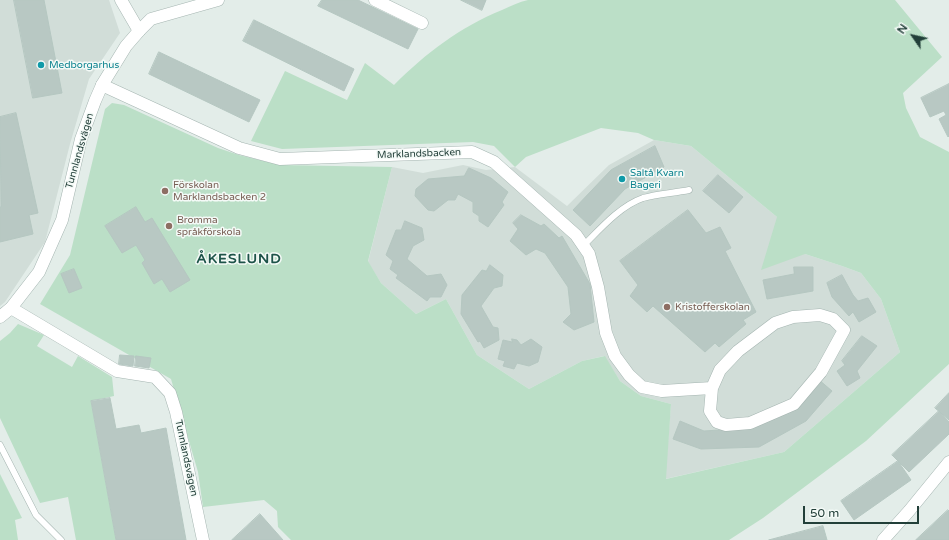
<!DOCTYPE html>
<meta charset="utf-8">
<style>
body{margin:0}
#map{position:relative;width:949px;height:540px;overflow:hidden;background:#e3ede9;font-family:"Varela Round",sans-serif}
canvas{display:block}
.north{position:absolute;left:893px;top:16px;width:40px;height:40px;-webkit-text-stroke:3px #f4faf7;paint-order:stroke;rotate:304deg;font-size:11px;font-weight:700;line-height:16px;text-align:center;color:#223f39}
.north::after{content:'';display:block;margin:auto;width:14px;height:18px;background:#223f39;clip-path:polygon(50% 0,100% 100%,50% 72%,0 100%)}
.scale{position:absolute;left:803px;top:506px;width:116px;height:18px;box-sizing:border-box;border:2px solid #223f39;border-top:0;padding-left:5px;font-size:12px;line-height:14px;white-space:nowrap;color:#223f39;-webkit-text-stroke:3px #f4faf7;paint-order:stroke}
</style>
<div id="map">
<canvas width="949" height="540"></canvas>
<div class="north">N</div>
<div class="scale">50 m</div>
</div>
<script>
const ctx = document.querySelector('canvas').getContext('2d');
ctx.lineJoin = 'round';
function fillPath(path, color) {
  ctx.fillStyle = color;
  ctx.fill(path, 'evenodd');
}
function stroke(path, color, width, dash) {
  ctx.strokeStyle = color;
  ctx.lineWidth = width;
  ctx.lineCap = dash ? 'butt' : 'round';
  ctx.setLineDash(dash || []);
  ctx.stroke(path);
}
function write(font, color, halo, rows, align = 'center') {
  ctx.font = font + ' "Varela Round",sans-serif';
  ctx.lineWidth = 3;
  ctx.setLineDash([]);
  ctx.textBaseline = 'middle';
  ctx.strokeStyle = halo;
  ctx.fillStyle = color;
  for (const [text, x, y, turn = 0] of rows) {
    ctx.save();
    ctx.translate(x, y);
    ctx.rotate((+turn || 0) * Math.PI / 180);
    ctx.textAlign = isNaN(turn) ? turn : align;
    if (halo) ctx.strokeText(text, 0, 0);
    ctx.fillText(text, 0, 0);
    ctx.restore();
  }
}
const built = new Path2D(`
 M0,0h109l11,33 -31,46 -19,65 -25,98 -40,60 -5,4z
 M654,140l37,6 86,71 28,37 37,12 19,7 20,26 19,53 -116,100 -119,27 6,-75 -30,-8 -21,-15 -16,-25 -22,5 -53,28 -52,-34 -31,-56 -30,15 -35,-31 -13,-21 24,-95 31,6 40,-8 23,5 29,-3 52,39 42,-41z`);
const green = new Path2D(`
 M528,0h367l47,57 -39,36 3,15 14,29 29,15v212l-83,77 -103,77 -34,22h-438l-13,-13 -1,-16 -13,-11 -61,7 -5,-35 -27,-93 -131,-75 30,-49 35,-146 7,-6 12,2 94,43 21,7 41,10 112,2 -24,94 13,22 35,31 30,-15 31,56 52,34 53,-28 23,-5 15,25 21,15 30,8 -5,75 118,-27 116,-100 -19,-53 -20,-26 -19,-7 -37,-12 -44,16 16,-53 -86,-71 -37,-6 -16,-7 -37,-5 -75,29 -11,10 -21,-21 -21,-4 -191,7 -31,-8 34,-70 62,29 18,-37 29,22c32,-32 66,-58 108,-75 9,-4 17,-8 26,-10z
 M18,324l26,11 -7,11 35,21 6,-11 34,21 2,19 -23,5 25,139h-40l-8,-43 -28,6 -40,-85v-77l10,-8z
 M0,474l22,44 -7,2 3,20h-18z`);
const building = new Path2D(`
 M14,0h30l18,93 -29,5z
 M322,0h36l60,29 -10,20 -90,-43z
 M461,0h25l-4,10z
 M254,20l100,49 -10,22 -101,-50z
 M159,52l101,48 -11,22 -100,-48z
 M949,84v52l-1,1 -9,-18 7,-4 -2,-4 -14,6 -9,-19z
 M16,113l22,100 -9,2 4,19 -33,8v-35h1l-1,-90z
 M655,146l9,21 -39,22 -35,37 -17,-16 38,-40z
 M469,168l22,10 17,14 -6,10 2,3 -16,22 -9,-6v-5l-6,-4v-10l-15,-8 -3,6h-7l-14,11 -6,-1 -13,-14 1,-7 12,-10 36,-3z
 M718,175l25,22 -14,16 -26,-22z
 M136,207l9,15 7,-4 38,62 -20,12 -8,-13 -8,5 -12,-21 3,-3 -9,-15 -14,8 -17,-27z
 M688,210l18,23 14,-6 11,21 -6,3 31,61 -13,8 3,4 -27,23 -4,-4 -10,9 -52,-46 -6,6 -17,-16 8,-11 -18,-24z
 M521,215l20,11 3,-2 15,14 3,-2 28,48 4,38 -20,8 -11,-8 8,-8 -3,-27 -23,-34 -9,-4 -10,6 -16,-14 8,-12 -5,-6z
 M405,221l17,7 2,12 -11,6 -6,13 20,17 14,-2 6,11 -6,12h-11l-3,4 -31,-23 2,-3 -8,-6 3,-8 -7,-6 10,-25h5z
 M490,265l13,10 -1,11 -8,2 -13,18 12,21 5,1 1,12 -15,8 -4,-7 -2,1 -17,-28 1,-19 20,-25 4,1z
 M794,267h19v24l-46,8 -4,-19 31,-6z
 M74,269l8,19 -13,5 -8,-19z
 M842,275l11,20 5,6 10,-3 8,14 -17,10 -6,-10 -4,4 -17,-19 -5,-14z
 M862,336l15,10 -20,25 3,7 -13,8 -10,-15 8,-6 -3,-4z
 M512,339l5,1 4,5 10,-6 11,8 -4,15 -9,4 -12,-3 -3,6 -11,-3 2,-5 -7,-2 5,-19 9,2z
 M120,355l14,1 -1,10 -14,-2z
 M136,356l15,2 -2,10 -14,-2z
 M818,379l14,12 -26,30 -47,26 -58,2 -28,-10 7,-18 24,10 45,-3 44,-20z
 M949,393v27l-14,-12z
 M110,398l6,31 23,-4 2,8 25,-5 20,112h-70l-25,-139z
 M939,411l10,11v12l-40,38 -17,-17z
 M898,461l13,19 -57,40 -13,-19z
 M948,510l1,1v29h-33z
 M260,514l23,26h-51z
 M823,526l4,14h-58z`);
const service = new Path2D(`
 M583,246c17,-17 37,-40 60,-48 14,-4 31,-5 46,-8
 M0,445l36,70 25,25`);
const minor = new Path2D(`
 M121,0l18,31
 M375,0l47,23
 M102,85l137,63 41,11 192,-7 22,10 82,73 13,19 9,33 8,46 9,23 14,19 13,12 20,4 50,-3
 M11,308l106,63 38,6 15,16 6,19 27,128
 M820,315l13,4 11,11 -23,42 -27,32 -44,19 -24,2 -9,-3 -7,-11 2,-23 8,-18 18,-19 37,-28 18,-6z
 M883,540l26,-29 40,-49`);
const tertiary = new Path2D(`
 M0,317l11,-9 28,-36 23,-52 19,-81 14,-38 7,-16 24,-39 13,-15 12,-12 67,-19`);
const markers = [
 [41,65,4,"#0f9aa8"],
 [622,179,4,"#0f9aa8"],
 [165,191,4,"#8d6e63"],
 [169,226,4,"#8d6e63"],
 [667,307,4,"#8d6e63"]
];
const cultureNames = [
 ["Medborgarhus",49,65],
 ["Saltå Kvarn",630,173],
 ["Bageri",630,185]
];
const streetNames = [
 ["Tunnlandsvägen",80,151,-74],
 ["Marklandsbacken",419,154,-2],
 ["Tunnlandsvägen",186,458,78]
];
const educationNames = [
 ["Förskolan",173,185],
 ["Marklandsbacken 2",173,197],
 ["Bromma",177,220],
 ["språkförskola",177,232],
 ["Kristofferskolan",675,307]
];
const districtNames = [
 ["ÅKESLUND",239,259]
];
fillPath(built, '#d1ddd8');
fillPath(green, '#bbdfc7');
fillPath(building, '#b8c8c3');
stroke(building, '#b5c7c1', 1);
stroke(service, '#a5b5b1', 7);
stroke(minor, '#a5b5b1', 13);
stroke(tertiary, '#a5b5b1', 13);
stroke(service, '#fff', 6);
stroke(minor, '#fff', 12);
stroke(tertiary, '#fff', 12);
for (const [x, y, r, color] of markers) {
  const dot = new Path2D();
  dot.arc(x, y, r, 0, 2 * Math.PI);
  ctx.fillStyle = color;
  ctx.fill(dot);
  stroke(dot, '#f4faf7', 1.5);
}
write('10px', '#0d838f', '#f4faf7', cultureNames, 'left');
write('10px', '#223f39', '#f4faf7', streetNames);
write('10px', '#785e54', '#f4faf7', educationNames, 'left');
ctx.letterSpacing = '1px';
write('bold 14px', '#1d5349', '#f4faf7', districtNames);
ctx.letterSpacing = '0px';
</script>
